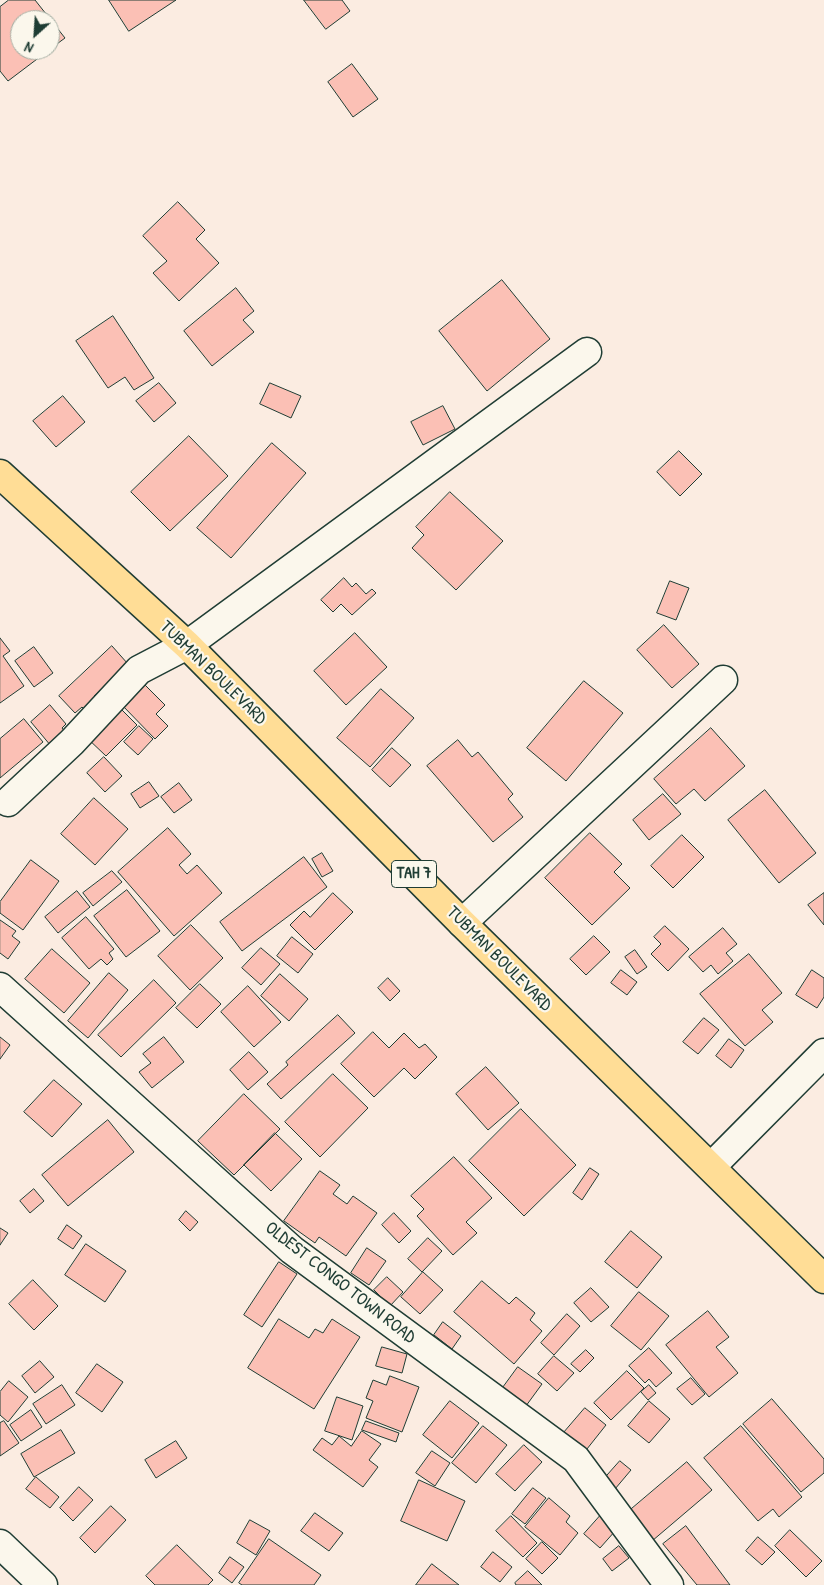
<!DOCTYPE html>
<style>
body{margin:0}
#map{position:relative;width:824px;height:1585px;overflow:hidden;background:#fbece1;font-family:"Patrick Hand",sans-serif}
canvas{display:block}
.north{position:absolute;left:10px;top:10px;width:50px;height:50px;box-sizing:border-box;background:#fbf7ec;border:1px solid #a3ada2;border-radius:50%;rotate:206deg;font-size:14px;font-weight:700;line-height:20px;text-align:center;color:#1f3d34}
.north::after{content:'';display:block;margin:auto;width:18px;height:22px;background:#1f3d34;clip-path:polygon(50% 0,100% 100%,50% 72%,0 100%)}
</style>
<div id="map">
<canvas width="824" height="1585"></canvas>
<div class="north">N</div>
</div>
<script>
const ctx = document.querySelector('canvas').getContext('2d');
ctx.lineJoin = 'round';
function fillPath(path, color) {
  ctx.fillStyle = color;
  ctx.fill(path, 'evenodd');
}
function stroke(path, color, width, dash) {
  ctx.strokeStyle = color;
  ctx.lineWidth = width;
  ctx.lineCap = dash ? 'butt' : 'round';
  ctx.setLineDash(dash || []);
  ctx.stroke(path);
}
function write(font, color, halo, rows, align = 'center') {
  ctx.font = font + ' "Patrick Hand",sans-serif';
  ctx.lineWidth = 4.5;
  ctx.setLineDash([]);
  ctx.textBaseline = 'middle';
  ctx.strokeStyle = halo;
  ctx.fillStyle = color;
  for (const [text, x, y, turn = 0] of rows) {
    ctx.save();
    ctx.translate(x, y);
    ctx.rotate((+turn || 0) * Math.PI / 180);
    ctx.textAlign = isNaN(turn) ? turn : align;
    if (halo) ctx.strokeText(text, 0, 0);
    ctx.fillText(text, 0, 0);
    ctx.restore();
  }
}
const building = new Path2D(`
 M9,0h26l30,38 -15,11v-29h-30v30h29l-41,31 -8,-10v-64z
 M109,0h67l-47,31z
 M304,0h38l8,11 -24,18z
 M352,64l26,35 -25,18 -25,-35z
 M178,202l27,28 -9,9 23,24 -40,38 -26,-28 14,-12 -24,-25z
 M502,280l48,59 -63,52 -48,-60z
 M236,288l18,23 -11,9 11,12 -42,34 -28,-35z
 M113,316l41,62 -20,12 -9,-13 -17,11 -32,-47z
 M159,383l17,20 -22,19 -18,-21z
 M270,383l31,13 -10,22 -31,-14z
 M63,396l22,26 -29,25 -23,-26z
 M443,406l12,23 -32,16 -12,-23z
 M189,436l39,40 -58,55 -39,-39z
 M272,443l34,30 -75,85 -34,-30z
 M679,451l23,23 -22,22 -23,-24z
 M450,492l53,49 -47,49 -44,-42 12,-13 -8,-8z
 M344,578l8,9 4,-4 10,11 6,-5 4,4 -24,22 -11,-11 -8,8 -12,-12z
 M670,581l19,7 -13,32 -19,-7z
 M664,625l35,39 -27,24 -35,-38z
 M355,633l32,34 -41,38 -32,-34z
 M0,638l10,13 -7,5 21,30 -24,17z
 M112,646l16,18 -34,32 3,3 -12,11 -3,-3 -7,6 -16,-17z
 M34,647l19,26 -19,14 -19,-26z
 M584,681l39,32 -57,68 -39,-33z
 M143,683l22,22 -9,9 12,12 -13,13 -34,-35z
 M381,689l33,29 -44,49 -33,-29z
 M50,705l16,19 -4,4 4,5 -15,13 -20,-24z
 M117,705l20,20 -31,31 -20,-19z
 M24,719l19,23 -43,36v-39z
 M139,726l14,13 -15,16 -14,-13z
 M711,728l34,38 -40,35 -11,-12 -18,15 -22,-25z
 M458,740l14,17 6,-5 35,42 -5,5 15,18 -30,25 -66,-76z
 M392,748l19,17 -21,22 -18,-17z
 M104,757l18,19 -17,16 -18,-19z
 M149,782l10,14 -19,12 -9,-14z
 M179,783l13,17 -18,13 -13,-16z
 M765,790l51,63 -37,30 -51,-63z
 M663,794l18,20 -32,26 -16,-20z
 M94,798l34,31 -33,36 -34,-31z
 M168,828l23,26 -12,11 8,9 10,-9 25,28 -48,43 -56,-64z
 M590,833l32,31 -8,8 16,16 -38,37 -47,-47z
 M682,835l22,22 -31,31 -22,-22z
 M322,853l11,18 -11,6 -10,-18z
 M304,857l23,30 -85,64 -22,-29z
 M31,860l28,21 -36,49 -23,-17v-11z
 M112,871l10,11 -29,24 -10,-13z
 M127,890l33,41 -34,26 -32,-41z
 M77,891l13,16 -32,26 -13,-16z
 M333,893l20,19 -38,38 -25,-25 14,-14 6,6z
 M824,893v32l-16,-20z
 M86,917l28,32 -5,4 4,6 -6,6 -6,-6 -12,10 -27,-31z
 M0,920l16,11 -4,5 8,6 -12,17 -8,-6z
 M191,925l32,33 -33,32 -32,-34z
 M665,926l24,23 -21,22 -17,-17 10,-10 -7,-7z
 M723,928l14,16 -11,9 7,8 -15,13 -7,-9 -8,7 -14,-15z
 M594,936l16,16 -24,23 -16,-16z
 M292,937l21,17 -15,19 -21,-17z
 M261,948l19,16 -19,21 -19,-17z
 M52,949l38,34 -26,30 -39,-34z
 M635,950l12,17 -10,7 -12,-17z
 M749,954l33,39 -20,17 11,12 -28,24 -45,-52z
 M621,970l16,12 -10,13 -16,-12z
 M812,970l12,8v19l-7,11 -21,-13z
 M109,973l19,17 -40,48 -20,-17z
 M280,974l28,25 -19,22 -28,-25z
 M388,978l12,13 -10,10 -12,-13z
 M154,980l22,23 -55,54 -23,-22z
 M200,984l21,20 -24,24 -21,-20z
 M248,986l33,36 -27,25 -33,-35z
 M338,1015l17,18 -74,66 -14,-15 21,-19 -2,-3z
 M704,1018l15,12 -21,24 -15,-12z
 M373,1032l16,16 15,-15 15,15 6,-4 12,13 -22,22 -11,-11 -30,29 -33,-33z
 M0,1037l10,8 -10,14z
 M164,1037l20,25 -32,26 -13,-16 12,-9 -8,-9z
 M729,1039l15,11 -13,18 -15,-12z
 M249,1052l19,20 -20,18 -18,-20z
 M486,1067l33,36 -31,27 -32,-36z
 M333,1074l35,34 -48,49 -35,-35z
 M54,1080l28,24 -30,33 -28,-25z
 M244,1094l36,35 -46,46 -36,-34z
 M521,1109l55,56 -52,51 -55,-55z
 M108,1120l26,32 -66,54 -26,-31z
 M275,1133l27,26 -31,32 -27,-26z
 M454,1157l38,41 -26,24 11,11 -24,22 -36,-39 7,-7 -13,-13z
 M590,1168l9,6 -17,26 -9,-7z
 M320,1171l20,14 -7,9 14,10 6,-8 24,17 -31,43 -27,-19 -4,6 -31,-22z
 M34,1189l10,12 -14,12 -10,-12z
 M186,1211l12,11 -8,9 -11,-11z
 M394,1213l17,18 -12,12 -17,-18z
 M67,1225l15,11 -9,13 -15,-10z
 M0,1228l8,5 -8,12z
 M631,1231l31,26 -25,31 -32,-26z
 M428,1238l14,13 -20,21 -14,-13z
 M86,1244l40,27 -21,31 -40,-27z
 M367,1248l19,13 -17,24 -18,-12z
 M279,1262l18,12 -35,53 -18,-12z
 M423,1272l20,18 -23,24 -19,-17z
 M387,1277l16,15 -13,14 -16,-16z
 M33,1280l25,26 -24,24 -25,-26z
 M482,1281l27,23 7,-7 19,16 -5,7 12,11 -28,33 -60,-52z
 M591,1288l18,19 -18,15 -17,-19z
 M639,1292l30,24 -28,34 -30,-24z
 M708,1311l21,26 -13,10 22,26 -29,24 -43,-52z
 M567,1314l13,12 -26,29 -13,-12z
 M279,1319l30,19 6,-9 8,4 9,-14 28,18 -46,72 -66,-41z
 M443,1322l18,14 -9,13 -18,-14z
 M382,1347l25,7 -5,19 -26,-7z
 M649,1348l23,25 -16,14 -7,-8 -4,4 -16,-17z
 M586,1350l8,8 -14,14 -9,-8z
 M554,1356l20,17 -17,18 -19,-17z
 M40,1361l14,16 -19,16 -13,-17z
 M97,1364l26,18 -21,30 -26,-19z
 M518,1367l24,17 -19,26 -24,-17z
 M627,1371l17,17 -33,32 -17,-17z
 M390,1376l29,11 -17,45 -36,-14 7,-17 -7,-3 7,-18 13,5z
 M691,1378l14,16 -13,11 -15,-16z
 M9,1381l19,16 -20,25 -8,-7v-23z
 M62,1385l13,20 -29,19 -13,-20z
 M649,1385l7,8 -8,7 -7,-8z
 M337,1397l26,9 -11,34 -27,-9z
 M772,1399l52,60v14l-23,19 -58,-68z
 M450,1401l29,22 -27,35 -29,-23z
 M649,1401l21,18 -21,24 -21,-17z
 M585,1408l21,17 -23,29 -22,-18z
 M31,1410l11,17 -21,14 -11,-16z
 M4,1421l15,22 -19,13v-33z
 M366,1421l33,12 -3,9 -34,-12z
 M483,1426l24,19 -31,38 -24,-20z
 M741,1426l61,71 -23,20 -6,-8 -15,12 -54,-63z
 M61,1430l14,23 -41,24 -13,-23z
 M362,1431l19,13 -12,16 9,7 -15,20 -50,-37 9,-12 10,7 7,-9 12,10z
 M176,1441l11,17 -31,20 -11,-18z
 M524,1445l18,17 -27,29 -19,-17z
 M432,1451l18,12 -15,23 -19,-13z
 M620,1461l11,9 -16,19 -11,-10z
 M687,1462l25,28 -60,51 -24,-29z
 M36,1477l23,20 -9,11 -24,-19z
 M419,1480l46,21 -18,40 -46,-20z
 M79,1487l14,13 -20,21 -13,-13z
 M533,1488l13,10 -21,26 -13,-10z
 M549,1498l21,18 -4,6 12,11 -18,22 -35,-28z
 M111,1506l15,14 -31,33 -15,-15z
 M315,1513l28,20 -14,18 -28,-20z
 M511,1516l26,27 -14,14 -27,-26z
 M600,1516l16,14 -16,18 -16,-14z
 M250,1520l20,11 -14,24 -19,-12z
 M686,1526l44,59h-33l-34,-41z
 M790,1530l32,31 -16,16 -31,-31z
 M758,1537l17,15 -13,13 -16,-14z
 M269,1539l52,36 -7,10h-72l-3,-2z
 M542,1542l16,16 -16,16 -16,-15z
 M177,1545l36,35 -5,5h-53l-9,-9z
 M619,1546l10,12 -17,13 -9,-12z
 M493,1552l19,15 -12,15 -19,-15z
 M230,1557l14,10 -12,16 -13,-10z
 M432,1564l27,21h-43z
 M528,1571l14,14h-26l-1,-2z`);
const minor = new Path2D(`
 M8,802l64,-60 67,-72 48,-25 400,-293
 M462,923l261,-243
 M0,987l292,263 284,209 93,126
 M711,1167l113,-114
 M0,1544l43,41`);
const highway = new Path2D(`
 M0,474l187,171 275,278 362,356`);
const shields = [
 [414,874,45]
];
const shieldNames = [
 ["TAH 7",414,874]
];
const streetNames = [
 ["TUBMAN BOULEVARD",213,673,44],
 ["TUBMAN BOULEVARD",499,959,45],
 ["OLDEST CONGO TOWN ROAD",340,1283,38]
];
fillPath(building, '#fbc0b5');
stroke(building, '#1f3d34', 1);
stroke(minor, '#1f3d34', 31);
stroke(highway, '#1f3d34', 31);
stroke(minor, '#fbf7ec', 28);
stroke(highway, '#ffdd96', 28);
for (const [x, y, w] of shields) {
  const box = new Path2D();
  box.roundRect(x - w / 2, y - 13.5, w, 27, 4);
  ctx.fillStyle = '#fbf7ec';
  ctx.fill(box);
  stroke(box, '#1f3d34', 1);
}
write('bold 16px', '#1f3d34', null, shieldNames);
write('18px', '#1f3d34', '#fbf7ec', streetNames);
</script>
